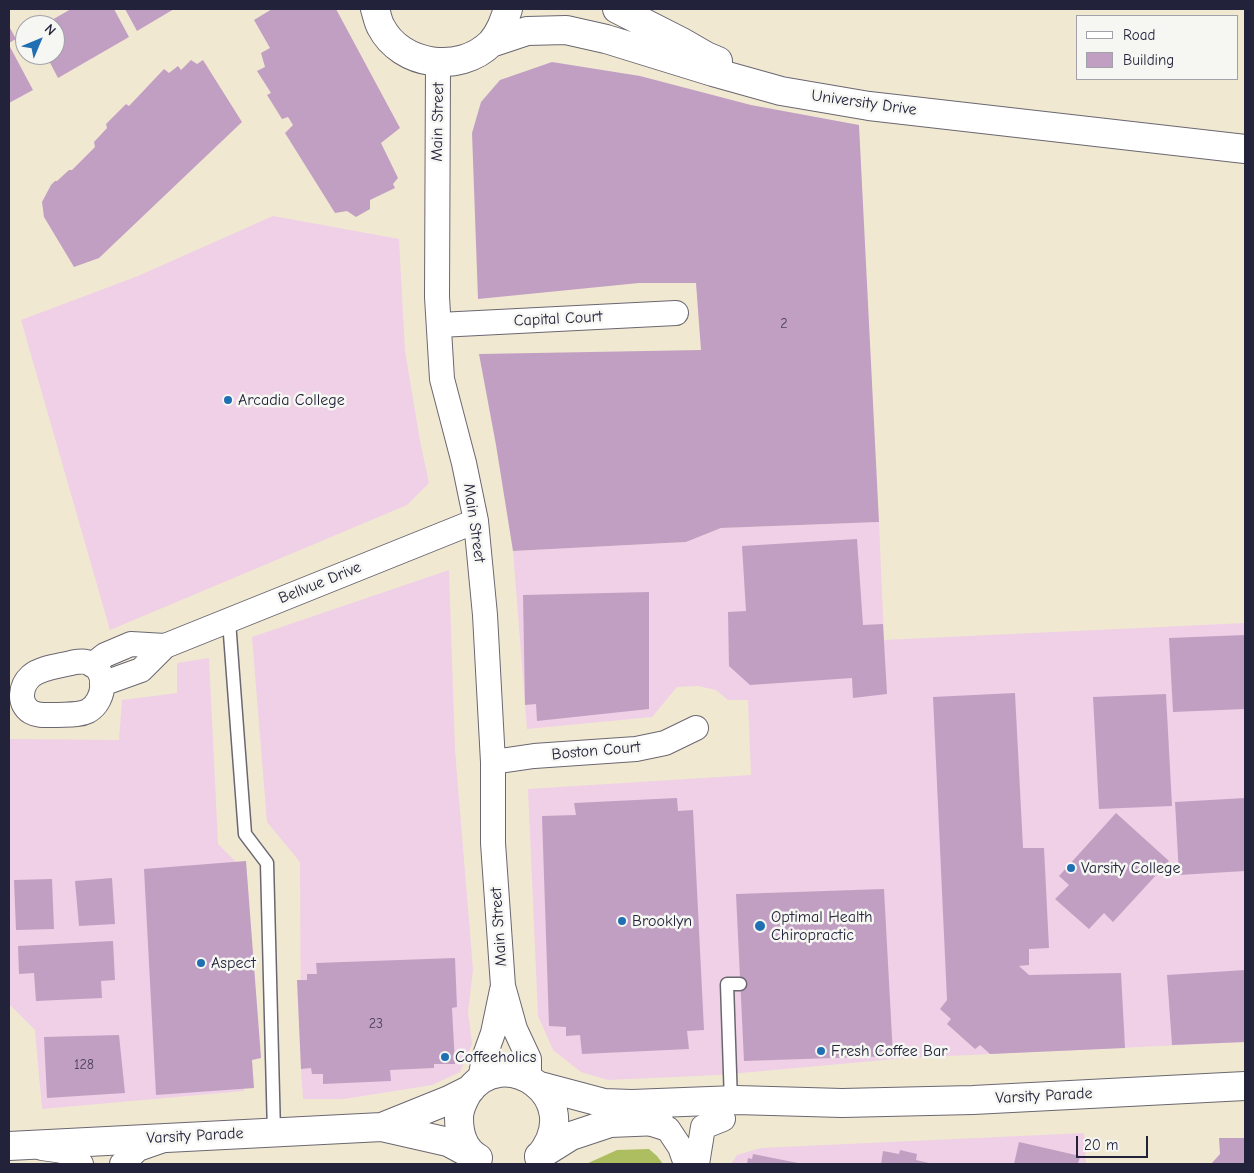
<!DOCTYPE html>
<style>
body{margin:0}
#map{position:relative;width:1254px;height:1173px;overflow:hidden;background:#f1e8d2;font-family:"Comic Neue",sans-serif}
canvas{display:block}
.frame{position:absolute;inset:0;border:10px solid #22223b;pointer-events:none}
.legend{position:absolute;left:1076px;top:15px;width:162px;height:65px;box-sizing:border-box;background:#f6f6f2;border:1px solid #a1a1a9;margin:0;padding:6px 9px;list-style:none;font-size:15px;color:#22223b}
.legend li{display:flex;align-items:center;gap:10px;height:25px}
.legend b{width:25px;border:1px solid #a1a1a9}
.north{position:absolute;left:15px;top:15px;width:50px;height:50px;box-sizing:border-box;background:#f6f6f2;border:1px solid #a1a1a9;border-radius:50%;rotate:45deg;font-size:14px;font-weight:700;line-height:20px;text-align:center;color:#22223b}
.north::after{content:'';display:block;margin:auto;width:18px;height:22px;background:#1f6fb2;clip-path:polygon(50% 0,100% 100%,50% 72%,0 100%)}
.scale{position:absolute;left:1076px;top:1136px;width:72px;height:22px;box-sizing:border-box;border:2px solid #22223b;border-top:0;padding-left:6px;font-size:15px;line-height:18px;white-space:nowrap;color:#22223b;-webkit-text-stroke:4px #f6f6f2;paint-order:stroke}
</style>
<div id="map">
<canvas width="1254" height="1173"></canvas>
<div class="frame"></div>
<ul class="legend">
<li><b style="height:6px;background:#fff"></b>Road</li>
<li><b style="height:14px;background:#c19fc3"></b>Building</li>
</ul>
<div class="north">N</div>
<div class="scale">20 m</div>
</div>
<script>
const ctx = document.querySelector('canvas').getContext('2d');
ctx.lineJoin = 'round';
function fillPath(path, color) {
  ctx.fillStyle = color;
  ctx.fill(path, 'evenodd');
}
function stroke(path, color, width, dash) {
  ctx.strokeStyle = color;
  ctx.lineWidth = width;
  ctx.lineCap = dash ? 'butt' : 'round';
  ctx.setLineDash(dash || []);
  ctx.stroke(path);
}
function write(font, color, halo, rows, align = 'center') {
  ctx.font = font + ' "Comic Neue",sans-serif';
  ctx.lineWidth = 5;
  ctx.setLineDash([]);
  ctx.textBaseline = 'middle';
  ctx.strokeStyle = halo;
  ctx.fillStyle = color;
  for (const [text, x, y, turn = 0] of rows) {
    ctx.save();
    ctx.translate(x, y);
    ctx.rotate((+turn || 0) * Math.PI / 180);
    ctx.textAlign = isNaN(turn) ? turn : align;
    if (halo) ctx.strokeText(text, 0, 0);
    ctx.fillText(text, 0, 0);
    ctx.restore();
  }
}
const built = new Path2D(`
 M273,216l126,23 6,112 15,90 9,42 -22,22 -297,125 -89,-310 117,-44z
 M879,522l5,118 361,-17v419l-339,16 -187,17 -111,5 -27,-8 -28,-22 -15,-34 -10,-227 223,-14 -3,-75h-20l-12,-10 -18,-4 -21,1 -25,30 -125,12 -14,-178 173,-9 35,-14z
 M449,570l6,180 18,220 -5,42 4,32 -12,28 -28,13 -88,14h-41l-2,-30 -1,-207 -33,-40 -15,-185z
 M209,658l9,186 27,27 -1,220 -202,18 -7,-79 -25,-25 -1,-18v-248l110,1 3,-40 55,-7v-30z
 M1084,1133l2,31h-355l6,-9 24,-7z`);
const green = new Path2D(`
 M649,1149l8,7 6,8h-77l31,-14z`);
const building = new Path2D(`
 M71,9h43l15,28 -71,41 -12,-23h9v-30h-12z
 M125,9h49l-37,22z
 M272,9h64l64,119 -19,15 17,35 -5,6 2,4 -25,12v9l-14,8 -9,-6 -12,2 -50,-80 8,-8 -5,-8 -6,2 -15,-24 4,-2 -14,-22 8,-4 -4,-14 9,-5 -16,-28z
 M9,26l7,13 -7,4z
 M9,45l24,45 -24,13z
 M191,60l6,4 6,-4 39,62 -143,136 -25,9 -30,-50 -2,-15 9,-17 4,-4h2l12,-11h3l23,-23 -1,-5 13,-14 -1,-4 20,-20 3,2 35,-37 5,4 9,-7 3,4z
 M552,62l88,14 111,29 108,20 20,397 -158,6 -35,14 -173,9 -17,-106 -17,-91 222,-4 -5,-67h-57l-161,16 -6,-166 9,-31 19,-22z
 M857,539l6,86 20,-1 4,70 -34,4 -1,-20 -102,7 -21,-19 -1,-54 18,-1 -4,-65z
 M649,592v117l-112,12 -1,-17 -11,1 -2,-110z
 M1245,635v74l-72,3 -4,-74z
 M1015,693l8,155h21l5,100 -20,1v16l-10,1 10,9 92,-2 4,75 -135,6 -10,-9 -5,4 -28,-25 4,-5 -11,-10 7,-9 -14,-303z
 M1166,694l6,112 -73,3 -6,-112z
 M677,798l1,13 15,-1 11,220 -17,1 2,18 -107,5 -2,-19 -14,1v-9l-17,-1 -7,-210 34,-1 -2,-12z
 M1245,798v73l-66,4 -4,-73z
 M1116,813l53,48 -56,61 -9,-9 -15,16 -34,-30 14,-14 -10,-9z
 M246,861l15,197 -9,2 2,28 -98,7 -12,-226z
 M112,878l3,46 -36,2 -4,-45z
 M52,879l2,50 -38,1 -2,-50z
 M884,889l9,167 -149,5 -8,-167z
 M113,941l2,39 -14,1 1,17 -66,3 -2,-28 -15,1 -1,-28z
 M455,958l2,49 -5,1 3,56h-21v4l-44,2 1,11 -68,3v-10h-11l-1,-6 -10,1 -4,-89h10v-6h10l-1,-11z
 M1245,970v72l-73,3 -5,-70z
 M119,1035l6,58 -78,5 -3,-61z
 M1219,1138h26v26h-34l9,-10z
 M1019,1142l61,14 -2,8h-64z
 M900,1150l17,4 -1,6 17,4h-52l2,-13 16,3z
 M753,1154l45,9v1h-51l1,-6 4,1z`);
const service = new Path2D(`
 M229,621l16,213 22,29 7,270
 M731,1102l-4,-118h13`);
const minor = new Path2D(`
 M438,63l-1,234 5,82 22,84 12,58 9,94 8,147v81l10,143 12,43 14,30v20
 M439,325l237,-12
 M75,662c3,0 8,-1 11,0 23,5 20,39 2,49 -10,5 -23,3 -34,4 -8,0 -16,1 -23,-3 -13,-8 -11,-26 0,-36 11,-9 30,-10 44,-14z
 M92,665l13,-10 26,-11 34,2 311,-125
 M102,684l39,-14 24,-24
 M493,762l41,-6 102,-7 29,-6 31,-15
 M480,1080l4,-22 9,-25 9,-43
 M646,1122l22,7 12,18 6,17
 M42,1148l21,3 18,13
 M122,1164l16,-15 23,-8
 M697,1164l6,-37 20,-8`);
const tertiary = new Path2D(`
 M375,9c2,6 3,13 6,18 20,39 79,47 110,16 9,-10 13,-22 17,-34
 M617,9l63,32 26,15 12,5
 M491,43l36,-12 39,-1 40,9 107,33 68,19 88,15 376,43
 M540,1086l64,17 28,1 104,-4 106,3 131,-3 272,-14
 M382,1127l67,-27 22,-11
 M9,1146l373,-19 66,15 26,14
 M539,1156l32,-20 39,-13 49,-2
 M478,1158c-14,-8 -19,-24 -19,-40 0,-9 4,-17 8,-24 35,-54 122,4 72,63`);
const markers = [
 [228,400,5,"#1f6fb2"],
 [1071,868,5,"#1f6fb2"],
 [622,921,5,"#1f6fb2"],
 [760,926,6,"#1f6fb2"],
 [201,963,5,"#1f6fb2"],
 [821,1051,5,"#1f6fb2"],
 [445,1057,5,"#1f6fb2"]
];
const numberNames = [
 ["2",784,324],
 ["23",376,1024],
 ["128",84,1065]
];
const streetNames = [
 ["University Drive",864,103,8],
 ["Main Street",438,122,-89],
 ["Capital Court",558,319,-3],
 ["Main Street",474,523,82],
 ["Bellvue Drive",320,583,-22],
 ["Boston Court",596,751,-5],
 ["Main Street",499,927,-94],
 ["Varsity Parade",1044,1096,-3],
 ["Varsity Parade",195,1136,-3]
];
const poiNames = [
 ["Arcadia College",238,400],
 ["Varsity College",1081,868],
 ["Optimal Health",771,917],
 ["Chiropractic",771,935],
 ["Brooklyn",632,921],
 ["Aspect",211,963],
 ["Fresh Coffee Bar",831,1051],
 ["Coffeeholics",455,1057]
];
fillPath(built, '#efd0e6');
fillPath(green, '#adbe61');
fillPath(building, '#c19fc3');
stroke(service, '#6a6770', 15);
stroke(minor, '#6a6770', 26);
stroke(tertiary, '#6a6770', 30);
stroke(service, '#fff', 12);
stroke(minor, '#fff', 24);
stroke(tertiary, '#fff', 28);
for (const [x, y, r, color] of markers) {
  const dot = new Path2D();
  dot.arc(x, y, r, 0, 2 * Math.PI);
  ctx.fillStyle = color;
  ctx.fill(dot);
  stroke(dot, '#f6f6f2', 2);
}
write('14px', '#4a415d', null, numberNames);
write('16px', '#22223b', '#f6f6f2', streetNames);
write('16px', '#22223b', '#f6f6f2', poiNames, 'left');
</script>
